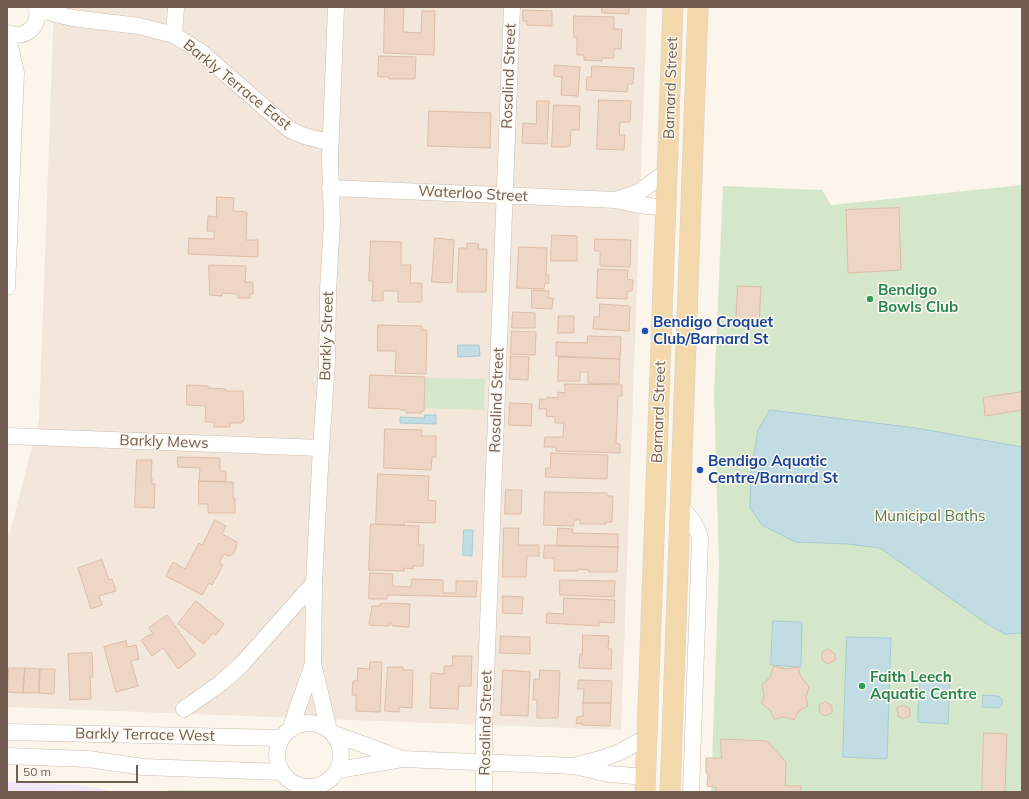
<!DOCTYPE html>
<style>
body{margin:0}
#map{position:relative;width:1029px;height:799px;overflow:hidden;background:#fbf5eb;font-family:Mulish,sans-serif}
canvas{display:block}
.frame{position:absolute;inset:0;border:8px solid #735d50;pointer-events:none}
.scale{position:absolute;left:16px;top:765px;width:122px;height:18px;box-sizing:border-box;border:2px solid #735d50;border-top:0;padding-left:5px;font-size:12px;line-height:14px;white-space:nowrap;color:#735d50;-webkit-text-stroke:3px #fdf9f1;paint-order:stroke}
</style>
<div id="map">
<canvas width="1029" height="799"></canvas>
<div class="frame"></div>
<div class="scale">50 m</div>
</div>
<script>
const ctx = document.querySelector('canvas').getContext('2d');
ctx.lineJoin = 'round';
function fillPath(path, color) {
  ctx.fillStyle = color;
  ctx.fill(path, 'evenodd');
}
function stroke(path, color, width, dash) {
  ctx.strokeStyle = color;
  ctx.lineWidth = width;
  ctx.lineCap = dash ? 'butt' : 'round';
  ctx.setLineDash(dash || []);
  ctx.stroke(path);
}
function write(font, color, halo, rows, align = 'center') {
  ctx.font = font + ' Mulish,sans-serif';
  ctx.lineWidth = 3;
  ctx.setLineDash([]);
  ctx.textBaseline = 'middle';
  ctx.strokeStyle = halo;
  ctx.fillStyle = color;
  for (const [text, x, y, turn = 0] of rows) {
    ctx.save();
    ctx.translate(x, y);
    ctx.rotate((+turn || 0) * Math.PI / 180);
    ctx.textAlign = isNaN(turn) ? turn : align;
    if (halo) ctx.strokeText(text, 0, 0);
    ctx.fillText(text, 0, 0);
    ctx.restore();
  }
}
const residential = new Path2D(`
 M54,7h593l-26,723 -614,-23v-171l3,-4 29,-112z`);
const education = new Path2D(`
 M7,782l70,3 21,3 17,4h-108z`);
const green = new Path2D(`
 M1022,185v607h-311l8,-226 -5,-173 9,-207 99,4 9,15z
 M425,378l60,1 -1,31 -60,-2z
 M167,790h120v2h-116z`);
const water = new Path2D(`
 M458,345h21l1,11 -22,1z
 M770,410l146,18 106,19v186l-17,1 -21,-12 -104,-74 -32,-4 -53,-2 -33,-17 -12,-17 1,-37 7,-41z
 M425,415h11v9l-36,-1v-6l24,1z
 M464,530h9l-1,26 -9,-1z
 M773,621l29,1 -1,45 -30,-2z
 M847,637l44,1 -4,121 -44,-2z
 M920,678l30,1 -2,45 -30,-2z
 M983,695l16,1 3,3v5l-3,4 -16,-1z`);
const building = new Path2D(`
 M385,7h19l-1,25 18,1 1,-22h13l-1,44 -50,-2z
 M602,7h27v7l-27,-1z
 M523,10l29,1v15l-25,-1v-4h-4z
 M574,16l40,1v12h8l-1,20h-7v9h-12v3l-18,-1v-5h-7v-18h-3z
 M379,56l37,1 -1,22h-26v-2h-11z
 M555,65l25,2 -2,29 -17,-1 1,-18 -8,-1z
 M592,66l42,2 -1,16h-5l-1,8 -41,-2 1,-13h4z
 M599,100l32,1 -1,21h-10l-1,13h6l-1,15 -27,-1z
 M537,101h12l-2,43 -25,-1 1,-20 13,1z
 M554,105l26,1 -1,24h-8l-1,16h-3v1h-15z
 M429,111l62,2 -1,35 -62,-2z
 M217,197l17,1 -1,13 14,1 -1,28h12v17l-70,-3 1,-16 25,1v-8h-7l1,-15 8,1z
 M899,208l2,62 -53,3 -2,-63z
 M552,235l25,1v25h-26z
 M435,238l19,2 -2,43 -20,-1z
 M595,239l36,1 -1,27 -30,-1v-15h-5z
 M371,241l30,1v23h10l-1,18h12v19h-24v-11h-15v10h-11l1,-20h-4z
 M467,243l12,1 -1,5h9l-1,43h-29l2,-44h8z
 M519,247l28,1 -1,27h3v8h-4l-1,6 -27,-1z
 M209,265l37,1 -1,16h8v12h-3v4h-12v-4l-16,-1v3l-12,-1z
 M598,269l30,1 -1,9 6,1 -1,11h-5v8l-30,-1z
 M738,286l23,1 -2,37 -23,-1z
 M532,290l17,1 -1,7h5l-1,11 -20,-1z
 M600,304l30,2 -1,25 -36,-2 1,-12h5z
 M513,312l22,1v15h-23z
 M559,316h15v17h-16z
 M378,325l44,1v4h5l-1,44 -31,-1 1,-22h-18z
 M512,331l24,1 -1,23 -24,-1z
 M588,336l33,1 -1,22 -64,-3v-14l31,1z
 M511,356l18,1 -1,23 -18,-1z
 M559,357l61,2 -1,25 -31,-1v-11h-8v9h-22z
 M370,375l55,2 -1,34h-3v2h-15v-3h-6v-1l-31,-1z
 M565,384l57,1v11h-4l-2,47 4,1v9l-64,-2v-4h-12l1,-10h18l1,-14h-9v-6l-9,-1 1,-7h-8l1,-10h7v-2l11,1v-6l7,1z
 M187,385l21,1v2l18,1v2h17l1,30h-2v2h-12v4h-16v-5h-9l1,-16 -19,-1z
 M1022,392v18l-37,6 -2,-18z
 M510,403l22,1 -1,22 -22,-1z
 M385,429l37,1 -1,6h15v21h-4l-1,13 -47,-2z
 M551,453l57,2 -1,24 -62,-2 1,-9h4z
 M178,457l42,1v13h6v11l-27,-1 1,-13 -22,-1z
 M137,460h15l-1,17 1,1v6h3l-1,24 -19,-1z
 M378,474l51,2 -1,24 8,1 -1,22 -31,-1v3l-28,-1z
 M199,481l34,1v16h2v15h-27v-9h-9z
 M506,490h16l-1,24h-16z
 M545,492l62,1v3h6l-1,26h-6v2h-26v-4h-6v6l-30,-1z
 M215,520l11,6 -4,8 15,8 -1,6 -2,5 -5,3 -5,-2 -5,9 4,2 -11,20 -3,-2 -7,12 -36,-19 7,-14 12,7 14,-26 3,2z
 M371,524l48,2 -1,19h6l-1,21h-10v3l-9,-1v3l-35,-1z
 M504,528h15l-1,17h21v11h-12l-1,21h-23z
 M558,528l15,1 -1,4 46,1v13l-61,-1z
 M545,545l73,2 -1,25h-28v-2l-10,-1 -1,2h-24v-13h-10z
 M102,560l7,20 3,-1 4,12 -17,5 3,9 -11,4 -13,-41z
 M370,573l23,1 -1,12 19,1 1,-8 31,1v13h13v-12h21l-1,16 -89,-2v4h-18z
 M560,580l55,1 -1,16 -54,-2z
 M503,596l20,1 -1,17 -19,-1z
 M564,598l51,2 -1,23 -15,-1v4l-53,-3 1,-10 16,1z
 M196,601l28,23 -8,11 -3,-2 -9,11 -26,-20z
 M389,603l21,1 -1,23 -17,-1v-2h-3v2l-20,-1 3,-19h8v-2z
 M167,615l29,40 -18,14 -15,-21 -11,8 -11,-16 10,-6 1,2 2,-1 -5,-7z
 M583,635l26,1 -1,13h4l-1,20 -32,-1 1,-14h2z
 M501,636l29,1v17l-30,-1z
 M126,641l1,6 9,-2 3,14 -8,2 7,25 -22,6 -12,-45z
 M828,649l7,5v6l-7,4 -6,-4v-7z
 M92,653l1,24h-3l1,22 -21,1 -2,-46z
 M453,656h19l-1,30h-12l-1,23 -28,-1 1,-35 13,1v-8h8z
 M370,662h12l-2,50 -24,-1v-16h-4l1,-14h4l1,-13 11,1z
 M774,666l12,3 12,-2 3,10 8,10 -3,10 2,9 -9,5 -5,9 -10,-3 -10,2 -4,-9 -8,-6 2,-10 -2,-9 8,-8z
 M388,667h15v3h10l-1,38 -13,-1v5l-14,-1z
 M9,668h16l-2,25 -15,-1z
 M25,668l15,1 -1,24h-16z
 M40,669h15l-1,25 -15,-1z
 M503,670l27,2 -2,44 -27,-1z
 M540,670l20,1 -2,47h-21v-18h-4l1,-21h5z
 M579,680l33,1 -1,22h-28l1,-14h-6z
 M826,702l6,4v7l-7,3 -5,-3 -1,-8z
 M583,703h28l-1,23 -28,-1v-2l-6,1 1,-7 6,-1z
 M904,705l6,4v7l-7,3 -5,-3 -1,-8z
 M984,733l23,1 -2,58h-23z
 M721,739l46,2 19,21 -1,24h16v6h-85v-5l-9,-1 1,-13h-2v-15h15z`);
const minor = new Path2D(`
 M37,9l35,9 67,8 35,9 27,17 88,77c14,8 26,11 42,12
 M7,33l9,40 -9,214
 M7,33c18,7 35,-7 29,-26
 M174,35l2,-28
 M330,188l286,12 23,5 28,3
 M616,200l23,-8 29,-21
 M7,436l314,12
 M681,507c8,10 17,19 19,32l-9,253
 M184,709l37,-26 21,-19 72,-81
 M277 755a32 32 0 1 1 64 0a32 32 0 1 1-64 0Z
 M290,730l23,-66
 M329,730l-16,-66 1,-81 7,-135 6,-86 1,-71 4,-69 -2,-64 6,-151
 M7,732l275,6
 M332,733l68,25
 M7,756l81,3 55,8 139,5
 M577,765l27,-7 16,-6 27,-15
 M338,770l64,-11 172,7 35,8 37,3
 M484,792v-64l28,-721`);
const major = new Path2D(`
 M645,792l28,-785
 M670,792l28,-785`);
const markers = [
 [870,299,4,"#2e9e5b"],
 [645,331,4,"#1a4fb4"],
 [700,470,4,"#1a4fb4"],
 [862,686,4,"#2e9e5b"]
];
const streetNames = [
 ["Rosalind Street",509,76,-88],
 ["Barkly Terrace East",237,85,39],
 ["Barnard Street",671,88,-88],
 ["Waterloo Street",473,194,3],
 ["Barkly Street",327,336,-88],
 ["Rosalind Street",497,400,-88],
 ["Barnard Street",659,412,-88],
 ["Barkly Mews",164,442,2],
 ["Rosalind Street",486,723,-89],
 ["Barkly Terrace West",145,735,1]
];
const leisureNames = [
 ["Bendigo",878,290],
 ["Bowls Club",878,307],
 ["Faith Leech",870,677],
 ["Aquatic Centre",870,694]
];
const transitNames = [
 ["Bendigo Croquet",653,322],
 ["Club/Barnard St",653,339],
 ["Bendigo Aquatic",708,461],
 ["Centre/Barnard St",708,478]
];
const parkNames = [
 ["Municipal Baths",930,516]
];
fillPath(residential, '#f2e7da');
fillPath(education, '#f2e7f7');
fillPath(green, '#d5e7ca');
fillPath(water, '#c1dde3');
stroke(water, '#a8ccd4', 1);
fillPath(building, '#edd6c5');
stroke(building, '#debda7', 1);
stroke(minor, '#ccbdb1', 17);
stroke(major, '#d8d2ce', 21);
stroke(minor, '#fff', 16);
stroke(major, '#f2d8aa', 20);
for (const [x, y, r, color] of markers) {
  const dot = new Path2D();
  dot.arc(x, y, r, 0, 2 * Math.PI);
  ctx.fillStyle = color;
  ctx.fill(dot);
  stroke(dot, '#fdf9f1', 1.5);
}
write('15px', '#735d50', '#fdf9f1', streetNames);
write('bold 15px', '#27864d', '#fdf9f1', leisureNames, 'left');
write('bold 15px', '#164399', '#fdf9f1', transitNames, 'left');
write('15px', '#567849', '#fdf9f1', parkNames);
</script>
